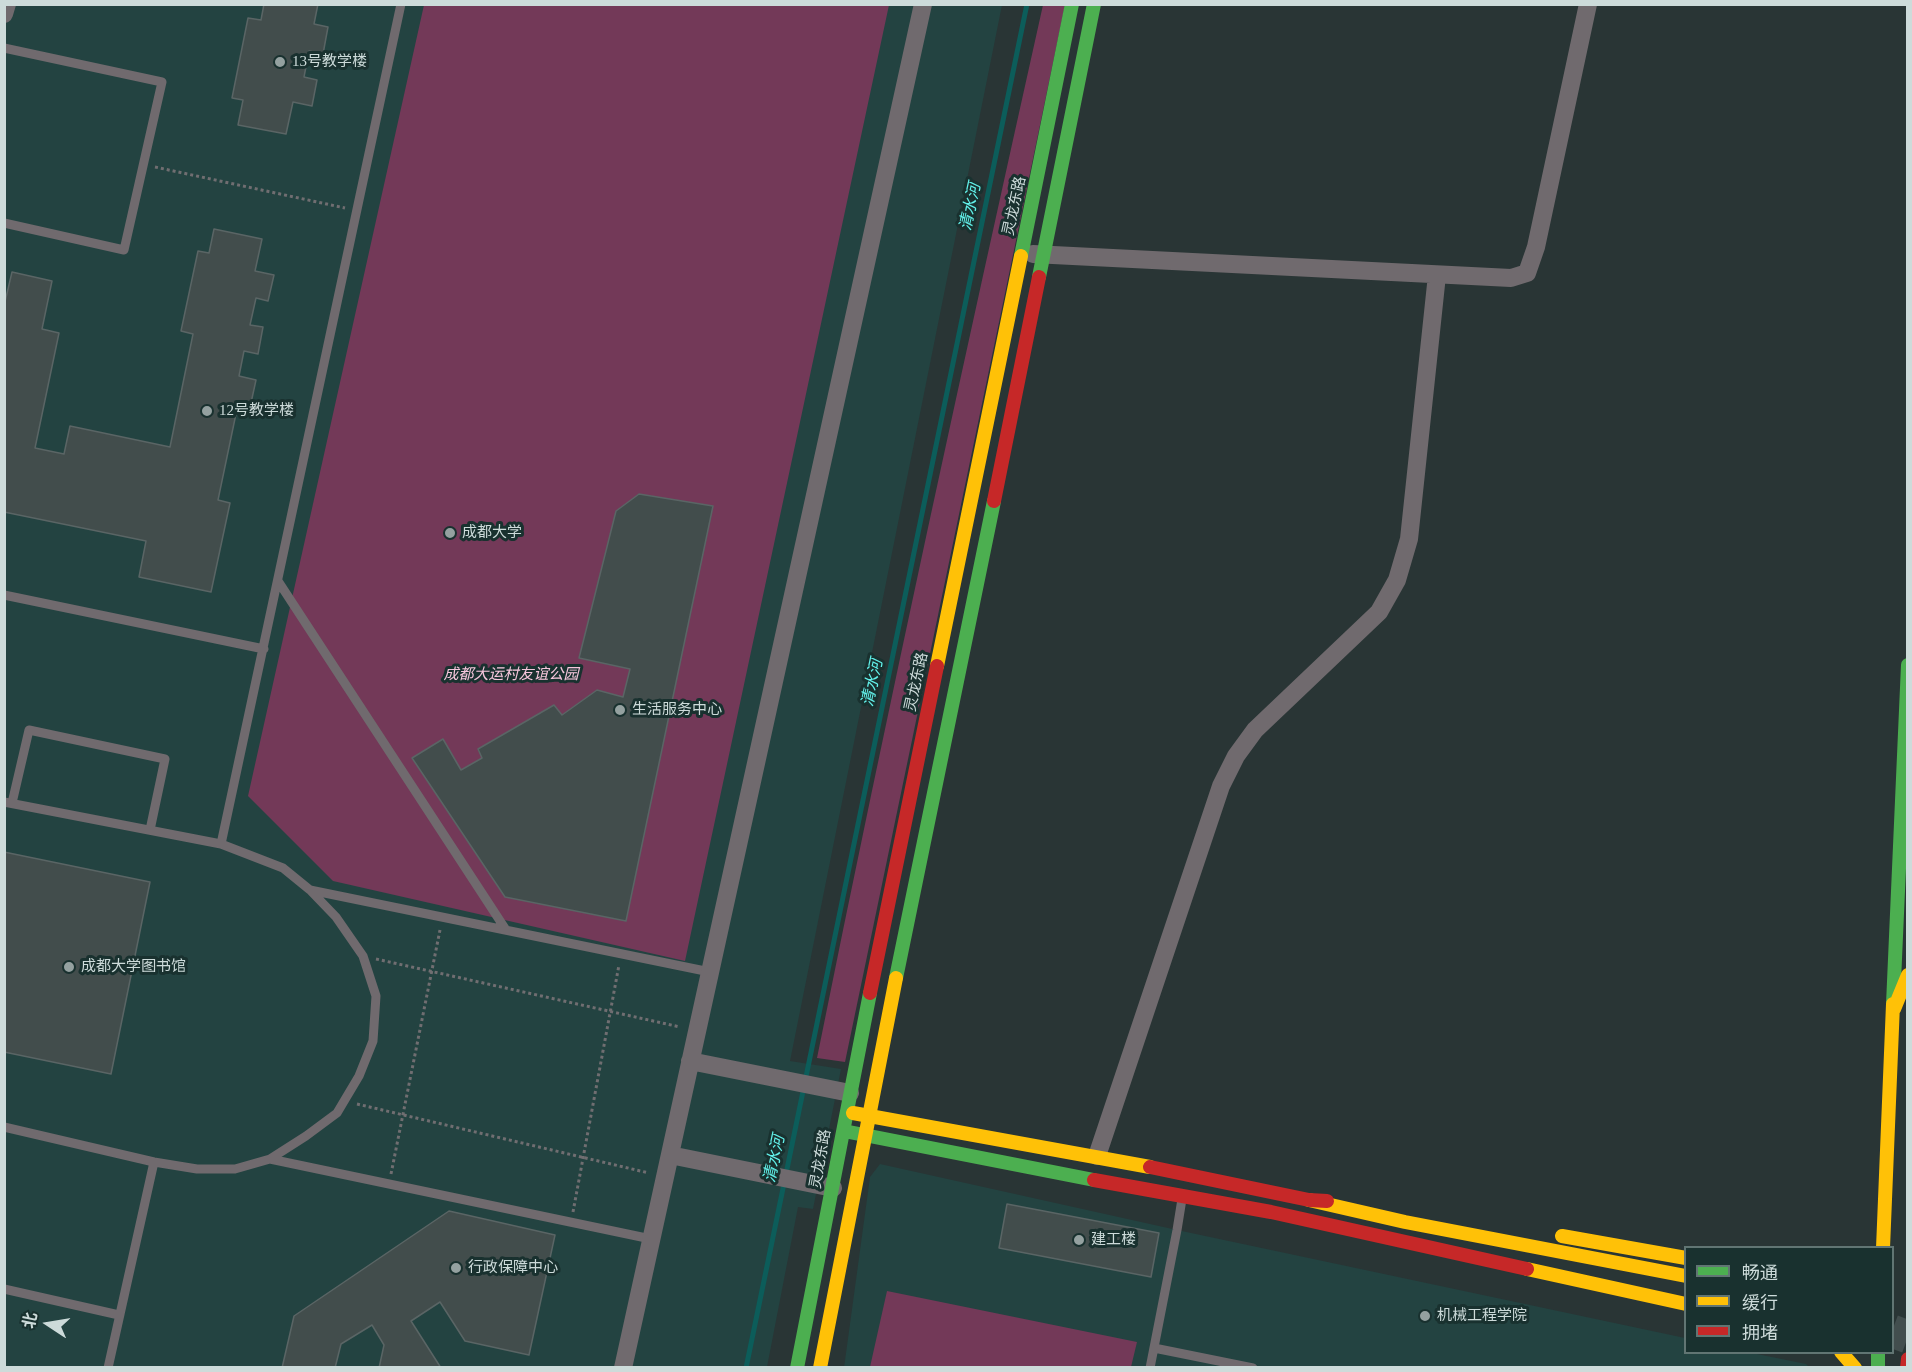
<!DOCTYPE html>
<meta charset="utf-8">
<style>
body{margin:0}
#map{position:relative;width:1912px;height:1372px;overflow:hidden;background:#293535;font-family:"Times New Roman","Noto Sans SC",serif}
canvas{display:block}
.frame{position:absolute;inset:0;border:6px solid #cddbda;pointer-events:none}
.legend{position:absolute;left:1684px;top:1246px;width:210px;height:108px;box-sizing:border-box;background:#19312f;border:2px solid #617573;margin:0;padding:8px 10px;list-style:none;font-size:18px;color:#cddbda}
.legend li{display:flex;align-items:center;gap:12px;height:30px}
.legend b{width:30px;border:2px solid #617573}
.north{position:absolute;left:18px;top:1294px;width:60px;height:60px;-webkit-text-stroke:4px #19312f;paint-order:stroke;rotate:282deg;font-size:16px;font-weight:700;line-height:24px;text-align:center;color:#cddbda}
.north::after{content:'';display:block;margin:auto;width:21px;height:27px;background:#cddbda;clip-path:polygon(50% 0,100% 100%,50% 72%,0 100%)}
</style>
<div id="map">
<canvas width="1912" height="1372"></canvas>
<div class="frame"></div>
<ul class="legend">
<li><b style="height:8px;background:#4caf50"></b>畅通</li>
<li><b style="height:8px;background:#ffc107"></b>缓行</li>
<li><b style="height:8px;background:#c62828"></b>拥堵</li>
</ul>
<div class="north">北</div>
</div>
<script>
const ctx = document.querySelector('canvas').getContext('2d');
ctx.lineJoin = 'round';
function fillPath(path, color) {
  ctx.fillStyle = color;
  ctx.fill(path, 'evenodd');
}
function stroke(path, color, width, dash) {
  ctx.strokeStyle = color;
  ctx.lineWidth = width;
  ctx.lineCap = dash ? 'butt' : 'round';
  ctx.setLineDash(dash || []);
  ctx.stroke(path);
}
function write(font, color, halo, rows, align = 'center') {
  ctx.font = font + ' "Times New Roman","Noto Sans SC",serif';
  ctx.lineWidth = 6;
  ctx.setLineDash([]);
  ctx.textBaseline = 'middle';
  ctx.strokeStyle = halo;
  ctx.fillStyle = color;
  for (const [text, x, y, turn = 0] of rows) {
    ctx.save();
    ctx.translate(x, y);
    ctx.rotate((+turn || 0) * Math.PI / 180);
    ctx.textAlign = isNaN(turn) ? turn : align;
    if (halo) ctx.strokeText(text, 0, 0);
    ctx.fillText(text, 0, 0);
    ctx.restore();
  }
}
const built = new Path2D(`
 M5,5h997l-212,1056 51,8 -28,140 -15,-2 -31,160 -762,1z
 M880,1164l297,66 508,108 1,14 66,1 54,11 3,3 -965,1 26,-191z`);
const green = new Path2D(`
 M424,5h465l-204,956 -352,-80 -85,-85z
 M1043,5h22l-220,1057 -28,-4c71,-352 148,-703 226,-1053z
 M887,1291l250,51 -6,25h-261z`);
const stream = new Path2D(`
 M746,1368l281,-1364`);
const building = new Path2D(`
 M264,4h54l-4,20 14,3 -5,27 -14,-3 -5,26 13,3 -5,26 -19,-4 -7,32 -48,-9 5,-25 -11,-2 16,-80 13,2z
 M214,229l48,10 -7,32 19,4 -6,26 -12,-3 -6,27 13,2 -5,27 -14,-3 -5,25 17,4 -7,32 -12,-3 -19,91 12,3 -19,89 -72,-15 7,-36 -142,-29v-206l8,-34 40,9 -10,48 17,4 -24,115 29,6 6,-28 100,21 23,-113 -12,-3 17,-80 11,2z
 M639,494l74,12 -87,415 -121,-24 -93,-139 31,-19 18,31 21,-12 -4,-9 76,-44 8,10 35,-25 26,7 7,-28 -51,-11 37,-147z
 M4,852l146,30 -39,192 -107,-22z
 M1007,1204l152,29 -8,44 -152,-29z
 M449,1211l106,24 -26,120 -64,-14 -25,-39 -29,19 30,47h-62l5,-23 -12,-20 -31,19 -6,24h-53l12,-52z`);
const highwayTunnel = new Path2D(`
 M1892,1331l16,6`);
const path = new Path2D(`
 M155,167l190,41
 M376,959l304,68
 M357,1104l292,69
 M391,1174l49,-244
 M573,1212l46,-247`);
const lane = new Path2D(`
 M4,48l158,34 -38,168 -120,-27
 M278,581l228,349
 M4,595l260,54
 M4,802l217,42 62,24 27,22 26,27 27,39 13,40 -3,45 -14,35 -22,37 -31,23 -36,23 -35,10h-38l-43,-7 -150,-35
 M12,803l17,-73 136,29 -15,71
 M221,844l180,-840
 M310,890l400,82
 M270,1159l381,80
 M4,1289l115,26
 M1154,1348l99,20
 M108,1368l46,-206
 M1150,1368l27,-138 5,-31`);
const street = new Path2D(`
 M4,14l3,-10
 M1033,254l478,24 16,-5 9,-26 52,-243
 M690,1061l160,32
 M670,1155l163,33
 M1097,1156l124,-370 15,-30 19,-26 124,-118 18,-32 12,-41 28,-264
 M623,1368l300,-1364`);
const fast = new Path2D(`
 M1021,256l51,-252
 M1039,277l55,-273
 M896,978l98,-477
 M1893,1004l15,-339
 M849,1132l245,48
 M1878,1352v16
 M797,1368l73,-375`);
const slow = new Path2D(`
 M937,666l84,-410
 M1894,1009l14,-34
 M853,1113l297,54
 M1309,1200l96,22 281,54
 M1562,1236l124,22
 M1883,1248l10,-244
 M1527,1269l159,35
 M1841,1352l14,16
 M820,1368l76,-390`);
const jam = new Path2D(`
 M994,501l45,-224
 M870,993l67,-327
 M1150,1167l159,33 18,1
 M1094,1180l177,32 256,57
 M1907,1368l1,-9`);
const markers = [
 [280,62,6,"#94a1a0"],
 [207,411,6,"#94a1a0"],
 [450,533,6,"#94a1a0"],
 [620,710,6,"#94a1a0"],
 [69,967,6,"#94a1a0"],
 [1079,1240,6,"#94a1a0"],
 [456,1268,6,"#94a1a0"],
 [1425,1316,6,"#94a1a0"]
];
const poiNames = [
 ["13号教学楼",292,62],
 ["12号教学楼",219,411],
 ["成都大学",462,533],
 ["生活服务中心",632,710],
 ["成都大学图书馆",81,967],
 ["建工楼",1091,1240],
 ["行政保障中心",468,1268],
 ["机械工程学院",1437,1316]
];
const streetNames = [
 ["灵龙东路",1015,206,-78],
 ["灵龙东路",917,682,-78],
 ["灵龙东路",821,1159,-80]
];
const parkNames = [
 ["成都大运村友谊公园",511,675]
];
const waterNames = [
 ["清水河",971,207,-78],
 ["清水河",873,683,-78],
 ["清水河",775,1159,-78]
];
fillPath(built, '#234341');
fillPath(green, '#733958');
stroke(stream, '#0c5d5a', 5);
fillPath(building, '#424d4c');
stroke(building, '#5a6565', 1.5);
stroke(highwayTunnel, '#424e4e', 33, [33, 16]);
stroke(path, '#706e71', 3, [3, 3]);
stroke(lane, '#706a6e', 9);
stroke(street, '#706a6e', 18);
stroke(fast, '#4caf50', 14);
stroke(slow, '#ffc107', 14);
stroke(jam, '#c62828', 14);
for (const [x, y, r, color] of markers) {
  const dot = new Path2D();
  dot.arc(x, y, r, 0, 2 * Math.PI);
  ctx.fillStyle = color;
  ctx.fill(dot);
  stroke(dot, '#19312f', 2);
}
write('15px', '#cddbda', '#19312f', poiNames, 'left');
write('15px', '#cddbda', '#19312f', streetNames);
write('italic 15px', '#f6c6dc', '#19312f', parkNames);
write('italic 16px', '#63f3ec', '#19312f', waterNames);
</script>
